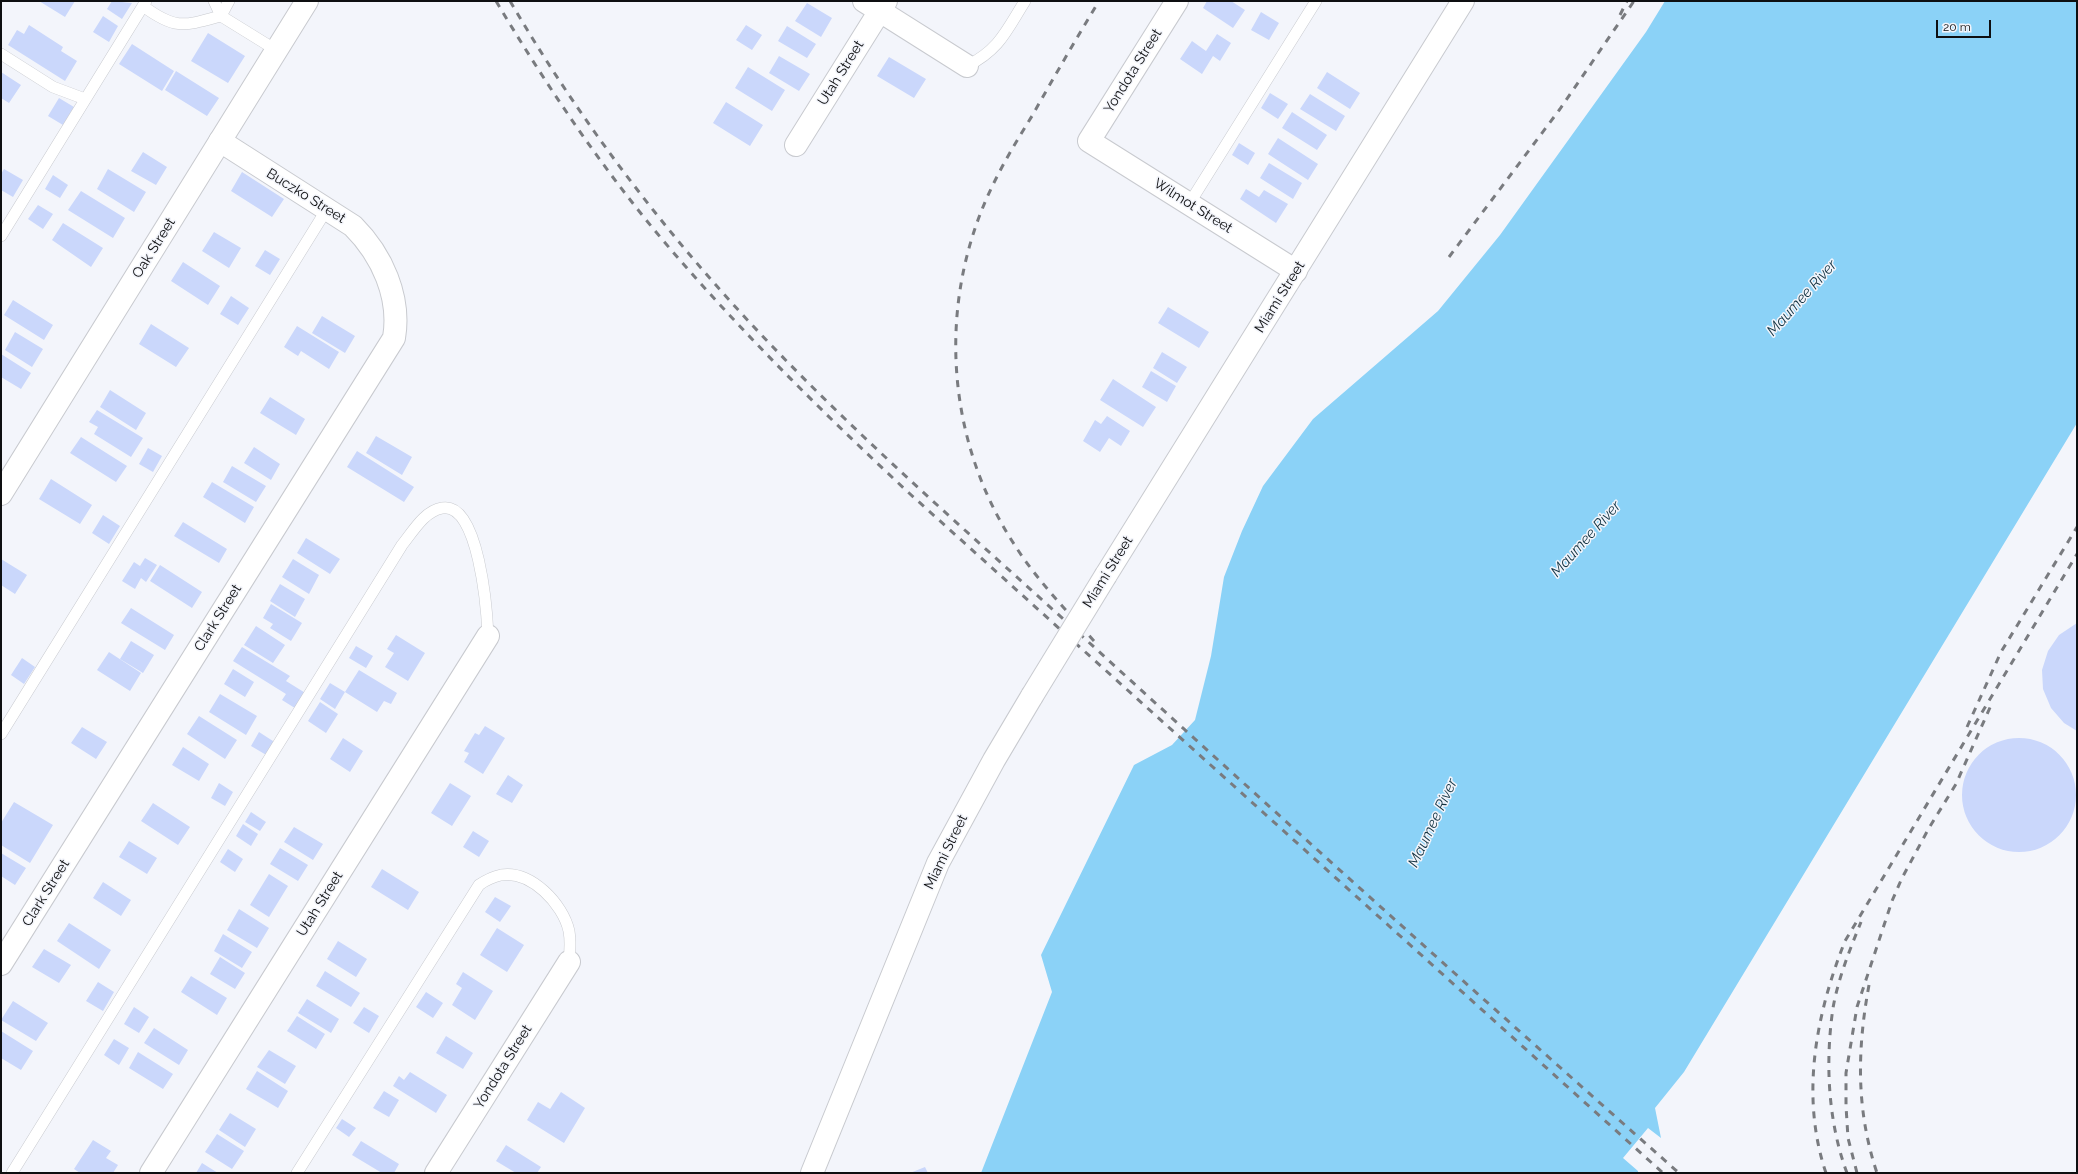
<!DOCTYPE html>
<style>
body{margin:0}
#map{position:relative;width:2078px;height:1174px;overflow:hidden;background:#f3f5fb;font-family:Raleway,sans-serif}
canvas{display:block}
.frame{position:absolute;inset:0;border:2px solid #0e0f11;pointer-events:none}
.scale{position:absolute;left:1936px;top:20px;width:55px;height:18px;box-sizing:border-box;border:2px solid #0e0f11;border-top:0;padding-left:5px;font-size:12px;line-height:14px;white-space:nowrap;color:#0e0f11;-webkit-text-stroke:3px #f3f5fb;paint-order:stroke}
</style>
<div id="map">
<canvas width="2078" height="1174"></canvas>
<div class="frame"></div>
<div class="scale">20 m</div>
</div>
<script>
const ctx = document.querySelector('canvas').getContext('2d');
ctx.lineJoin = 'round';
function fillPath(path, color) {
  ctx.fillStyle = color;
  ctx.fill(path, 'evenodd');
}
function stroke(path, color, width, dash) {
  ctx.strokeStyle = color;
  ctx.lineWidth = width;
  ctx.lineCap = dash ? 'butt' : 'round';
  ctx.setLineDash(dash || []);
  ctx.stroke(path);
}
function write(font, color, halo, rows, align = 'center') {
  ctx.font = font + ' Raleway,sans-serif';
  ctx.lineWidth = 3;
  ctx.setLineDash([]);
  ctx.textBaseline = 'middle';
  ctx.strokeStyle = halo;
  ctx.fillStyle = color;
  for (const [text, x, y, turn = 0] of rows) {
    ctx.save();
    ctx.translate(x, y);
    ctx.rotate((+turn || 0) * Math.PI / 180);
    ctx.textAlign = isNaN(turn) ? turn : align;
    if (halo) ctx.strokeText(text, 0, 0);
    ctx.fillText(text, 0, 0);
    ctx.restore();
  }
}
const water = new Path2D(`
 M1665,1h412v422l-393,649 -29,36 6,30 -13,-10 -25,30 15,13v2h-657l71,-181 -11,-37 93,-190 38,-20 23,-25 16,-64 13,-79 18,-46 21,-45 50,-67 125,-108 62,-76 146,-203z`);
const building = new Path2D(`
 M39,1h36l-10,16z
 M112,1l20,2 -10,16 -15,-10z
 M1207,1h24l14,9 -12,18 -30,-20z
 M807,3l25,15 -11,19 -26,-16z
 M1261,12l18,11 -10,17 -18,-10z
 M103,16l15,10 -9,16 -16,-10z
 M29,25l34,22 -2,4 16,10 -12,20 -57,-36 9,-15 7,4z
 M746,25l16,10 -10,15 -16,-10z
 M787,26l29,18 -9,14 -29,-17z
 M208,33l37,23 -17,27 -37,-22z
 M1217,34l14,9 -11,18 -7,-5 -11,18 -22,-15 12,-18 14,10z
 M132,44l42,27 -12,20 -43,-27z
 M779,56l31,18 -11,17 -30,-18z
 M889,57l37,22 -12,19 -37,-22z
 M748,67l37,23 -13,21 -37,-23z
 M176,71l43,27 -12,18 -42,-26z
 M1,72l20,13 -12,18 -8,-5z
 M1327,72l33,21 -10,16 -33,-21z
 M1270,93l18,11 -10,15 -17,-11z
 M1310,94l35,22 -9,15 -36,-22z
 M59,98l15,9 -11,18 -15,-9z
 M726,102l37,23 -13,21 -37,-23z
 M1292,112l35,23 -10,15 -35,-22z
 M1278,138l40,26 -10,16 -40,-26z
 M1239,143l16,10 -7,12 -16,-10z
 M143,152l24,15 -11,18 -25,-14z
 M1269,163l33,20 -9,16 -33,-21z
 M4,169l19,11 -10,17 -12,-7v-16z
 M108,169l38,23 -12,20 -37,-23z
 M242,172l42,27 -12,18 -41,-26z
 M53,175l15,10 -8,13 -15,-9z
 M1246,189l13,8 5,-7 24,14 -12,19 -36,-24z
 M81,191l44,27 -12,20 -45,-28z
 M38,205l15,9 -10,15 -15,-10z
 M63,223l40,25 -12,19 -39,-27z
 M214,232l27,16 -12,20 -27,-17z
 M265,250l15,9 -10,16 -15,-9z
 M183,262l37,24 -12,19 -37,-24z
 M231,296l18,12 -11,17 -18,-11z
 M13,300l40,25 -9,15 -40,-25z
 M1168,307l41,25 -10,16 -41,-25z
 M322,316l33,20 -10,17 -33,-20z
 M151,324l38,24 -13,19 -37,-23z
 M297,326l42,26 -10,17 -28,-18 -3,5 -14,-9z
 M15,332l28,17 -11,18 -27,-17z
 M1162,352l25,15 -10,16 -24,-15z
 M1,354l30,19 -10,16 -20,-12z
 M1151,371l25,15 -9,16 -25,-15z
 M1113,379l43,28 -13,20 -43,-27z
 M110,390l36,23 -10,17 -36,-23z
 M270,397l35,22 -9,16 -36,-22z
 M97,410l46,28 -12,19 -37,-23 4,-7 -9,-5z
 M1107,416l23,15 -9,15 -12,-8 -9,14 -17,-11 12,-21 6,4z
 M376,436l36,21 -10,18 -36,-22z
 M81,437l46,29 -11,16 -46,-29z
 M254,447l26,17 -9,16 -27,-17z
 M148,448l14,8 -9,16 -14,-8z
 M357,451l57,36 -10,15 -57,-35z
 M232,466l34,20 -10,16 -33,-20z
 M51,479l41,26 -12,19 -41,-25z
 M212,482l42,25 -9,16 -42,-26z
 M103,515l17,11 -11,18 -17,-11z
 M183,522l44,27 -8,14 -45,-27z
 M306,538l34,21 -10,15 -33,-21z
 M145,558l12,7 -11,17 -5,-4 -6,11 -13,-8 12,-19 6,4z
 M1,559l26,16 -12,19 -14,-9z
 M293,559l26,16 -10,19 -27,-17z
 M160,565l42,27 -10,16 -42,-27z
 M280,584l25,15 -10,18 -25,-16z
 M271,604l31,19 -11,18 -21,-13 3,-4 -10,-6z
 M131,608l43,27 -9,15 -44,-27z
 M2077,623v108l-13,-8 -13,-15 -8,-19 -1,-19 6,-19 11,-16z
 M256,626l29,19 -12,18 -29,-18z
 M396,635l29,18 -17,28 -23,-14 9,-14 -7,-4z
 M131,641l23,14 -11,18 -23,-14z
 M356,646l17,10 -7,12 -17,-10z
 M242,647l48,29 -4,5 21,13 -9,16 -16,-10 4,-6 -53,-33z
 M109,652l32,21 -11,18 -33,-21z
 M22,658l13,9 -11,17 -13,-9z
 M233,669l21,13 -9,15 -21,-13z
 M359,670l38,23 -6,11 -7,-3 -7,11 -32,-20z
 M330,683l15,9 -10,17 -15,-10z
 M220,694l37,22 -11,19 -37,-23z
 M320,702l18,12 -12,19 -18,-12z
 M199,716l38,24 -12,19 -38,-25z
 M485,726l20,12 -22,36 -19,-12 5,-9 -5,-2 11,-18 4,2z
 M82,727l25,15 -11,17 -25,-16z
 M259,732l17,11 -8,13 -17,-10z
 M343,738l20,13 -13,21 -20,-13z
 M1962 795a57 57 0 1 1 114 0a57 57 0 1 1-114 0Z
 M183,747l26,17 -10,17 -27,-16z
 M508,775l15,10 -11,18 -16,-9z
 M219,783l14,9 -8,14 -14,-8z
 M450,783l21,13 -19,30 -21,-13z
 M14,802l39,23 -23,38 -29,-18v-22z
 M153,803l37,24 -12,18 -37,-24z
 M251,812l15,10 -6,9 -15,-9z
 M243,824l15,10 -7,12 -15,-10z
 M294,827l29,17 -10,16 -29,-18z
 M473,831l16,10 -10,16 -16,-10z
 M129,841l28,17 -10,16 -28,-17z
 M280,848l28,17 -10,16 -28,-17z
 M228,849l15,10 -8,13 -15,-10z
 M1,853l25,15 -11,17 -14,-9z
 M382,869l37,23 -11,18 -37,-23z
 M269,874l19,12 -19,31 -19,-12z
 M103,882l28,18 -10,16 -28,-18z
 M495,897l16,9 -11,16 -15,-10z
 M239,909l30,19 -12,20 -30,-18z
 M69,923l42,27 -12,19 -42,-28z
 M497,928l27,17 -17,27 -27,-17z
 M223,934l29,18 -10,16 -28,-17z
 M338,941l29,18 -11,18 -29,-18z
 M44,949l27,16 -12,18 -27,-16z
 M220,957l25,16 -10,16 -25,-15z
 M325,971l35,22 -9,14 -35,-21z
 M463,972l30,19 -18,29 -23,-15 10,-17 -6,-4z
 M191,976l36,22 -10,17 -36,-23z
 M98,982l16,10 -11,19 -17,-10z
 M426,992l17,11 -10,15 -17,-11z
 M307,999l32,20 -8,14 -33,-20z
 M13,1001l35,22 -12,18 -35,-21z
 M134,1007l15,10 -10,16 -15,-9z
 M364,1007l15,9 -10,17 -16,-10z
 M297,1016l28,18 -9,15 -29,-18z
 M154,1028l34,22 -9,15 -35,-22z
 M1,1031l32,20 -12,19 -20,-12z
 M446,1036l27,17 -10,16 -27,-16z
 M114,1039l15,9 -10,17 -15,-10z
 M269,1050l27,16 -11,18 -28,-17z
 M138,1052l35,22 -10,15 -34,-21z
 M257,1071l31,20 -10,17 -32,-19z
 M410,1072l37,23 -11,18 -43,-27 6,-10 5,4z
 M384,1091l15,9 -10,17 -16,-9z
 M561,1092l24,16 -21,35 -37,-23 11,-18 12,7z
 M230,1113l26,16 -11,18 -26,-17z
 M342,1119l14,9 -7,9 -13,-9z
 M217,1134l27,17 -12,18 -27,-17z
 M93,1140l18,11 -5,7 12,7 -5,8h-33l-6,-4z
 M361,1141l38,23 -5,9h-12l-30,-18z
 M506,1145l35,22 -4,6h-21l-20,-12z
 M202,1163l16,10h-22z
 M925,1167l3,6h-18z`);
const service = new Path2D(`
 M214,1l7,15 55,34
 M143,6c32,24 41,20 78,10l8,-15
 M1,54l52,33 32,12
 M967,66c33,-17 39,-35 58,-65
 M1189,204l127,-203
 M1,236l145,-235
 M1,734l326,-525
 M12,1173l390,-628c10,-12 22,-34 40,-37 37,-7 45,103 46,128
 M297,1173l182,-288c7,-5 13,-8 22,-10 30,-5 62,29 68,56 2,11 1,21 0,31`);
const minor = new Path2D(`
 M864,1l103,65
 M1177,1l-88,140 207,130
 M796,145l90,-144
 M1,964l393,-626c7,-41 -12,-83 -41,-112l-133,-85
 M151,1173l337,-537
 M436,1173l133,-211`);
const tertiary = new Path2D(`
 M1106,575l357,-574
 M812,1173l126,-310 56,-103 38,-64`);
const secondary = new Path2D(`
 M1,494l306,-493`);
const rail = new Path2D(`
 M496,1c49,82 103,163 165,237 77,91 161,174 248,255l754,680
 M510,1c73,125 162,241 262,345 98,102 206,195 311,291 197,180 396,359 596,536
 M1620,15l7,-14
 M1449,257l111,-148 74,-108
 M1094,641c-28,-31 -58,-62 -80,-97 -65,-100 -76,-227 -31,-337 13,-32 31,-62 49,-91 22,-39 44,-77 67,-115
 M1967,727l34,-75 76,-125
 M1869,985c-12,65 -13,125 8,188
 M1826,1173c-26,-77 -10,-159 19,-232l232,-387
 M1847,1173c-19,-51 -22,-111 -14,-165 5,-29 17,-59 28,-86
 M1857,1173l-9,-35 -2,-32v-33l11,-66 35,-106 10,-23 27,-50 27,-44 36,-81`);
const tertiaryBridge = new Path2D(`
 M1032,696l74,-121`);
const streetNames = [
 ["Yondota Street",1133,71,-58],
 ["Utah Street",841,73,-58],
 ["Buczko Street",306,196,32],
 ["Wilmot Street",1193,206,32],
 ["Oak Street",154,248,-58],
 ["Miami Street",1280,297,-58],
 ["Miami Street",1108,572,-58],
 ["Clark Street",218,618,-58],
 ["Miami Street",946,852,-64],
 ["Clark Street",46,893,-58],
 ["Utah Street",320,904,-58],
 ["Yondota Street",503,1067,-58]
];
const waterNames = [
 ["Maumee River",1802,298,-48],
 ["Maumee River",1586,539,-48],
 ["Maumee River",1433,823,-65]
];
fillPath(water, '#8bd2f7');
fillPath(building, '#cad7fb');
stroke(service, '#c8cacf', 12);
stroke(minor, '#c8cacf', 24);
stroke(tertiary, '#c8cacf', 24);
stroke(secondary, '#c8cacf', 24);
stroke(service, '#fff', 11);
stroke(minor, '#fff', 22);
stroke(tertiary, '#fff', 22);
stroke(secondary, '#fff', 22);
stroke(rail, '#797b7f', 3, [7, 7]);
stroke(tertiaryBridge, '#c8cacf', 24, []);
stroke(tertiaryBridge, '#fff', 22);
write('14px', '#0e0f11', '#f3f5fb', streetNames);
write('italic 15px', '#123342', '#f3f5fb', waterNames);
</script>
